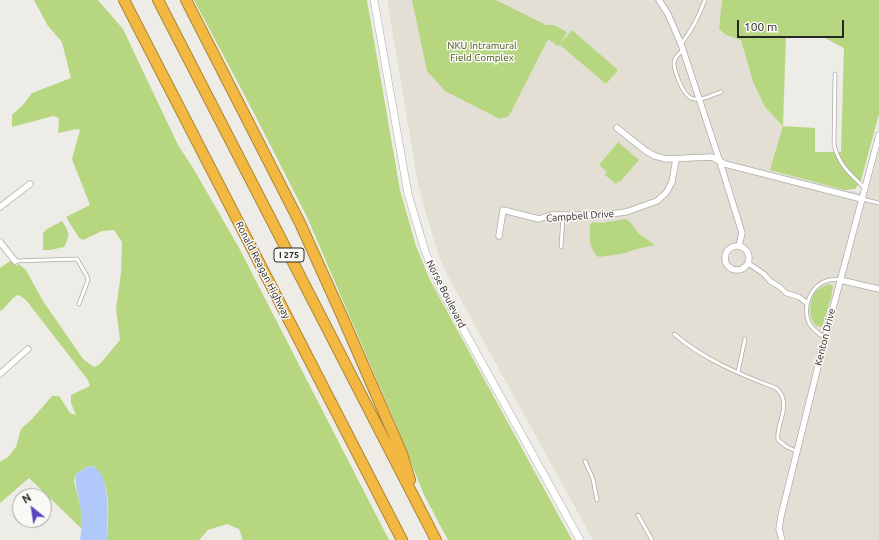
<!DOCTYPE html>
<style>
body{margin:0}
#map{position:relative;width:879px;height:540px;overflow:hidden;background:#edece7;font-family:Ubuntu,sans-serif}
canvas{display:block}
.north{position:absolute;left:12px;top:488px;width:40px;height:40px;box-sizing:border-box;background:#fbf9f5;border:1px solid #a7a5a2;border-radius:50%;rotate:330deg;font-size:11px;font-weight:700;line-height:16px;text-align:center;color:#282725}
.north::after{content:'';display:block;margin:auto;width:14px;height:18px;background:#5648bf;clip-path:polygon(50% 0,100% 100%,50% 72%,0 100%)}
.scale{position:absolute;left:737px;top:20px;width:107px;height:18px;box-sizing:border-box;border:2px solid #282725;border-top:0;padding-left:5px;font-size:12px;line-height:14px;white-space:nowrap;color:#282725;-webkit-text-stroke:3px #fbf9f5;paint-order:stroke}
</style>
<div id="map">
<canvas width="879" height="540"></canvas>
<div class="north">N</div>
<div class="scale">100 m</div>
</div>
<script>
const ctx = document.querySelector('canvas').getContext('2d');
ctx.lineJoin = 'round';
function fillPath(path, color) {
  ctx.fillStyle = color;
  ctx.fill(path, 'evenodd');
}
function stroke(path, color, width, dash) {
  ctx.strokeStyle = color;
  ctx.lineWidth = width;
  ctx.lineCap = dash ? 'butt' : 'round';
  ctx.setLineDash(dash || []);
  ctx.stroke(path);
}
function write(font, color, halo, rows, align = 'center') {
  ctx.font = font + ' Ubuntu,sans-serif';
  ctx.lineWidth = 3;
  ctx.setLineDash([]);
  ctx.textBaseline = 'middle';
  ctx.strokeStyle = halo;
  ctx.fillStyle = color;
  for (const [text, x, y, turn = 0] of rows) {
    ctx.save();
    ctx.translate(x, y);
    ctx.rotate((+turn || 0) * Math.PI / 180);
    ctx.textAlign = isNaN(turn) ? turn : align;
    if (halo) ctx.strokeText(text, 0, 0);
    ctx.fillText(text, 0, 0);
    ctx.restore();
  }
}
const built = new Path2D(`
 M387,0h335l-3,29 7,6 15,5 12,42 12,25 80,83 22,3 12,-44v391h-286l-143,-260 -10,-21 -16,-52 -7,-29z`);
const green = new Path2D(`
 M34,0h64l25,29 55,116 15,23 45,78 151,294h-146l-4,-11 -12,-5 -19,6 -9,10h-92c1,-21 6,-59 -14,-74l-8,2 -9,6 -2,7 7,27 1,21 -53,-51 -29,25v-41l8,-5 8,-10 5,-18 11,-10 20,-23h7l11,17 6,2 -5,-12v-8l19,-9 -2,-6 -62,-80 -7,-5c-9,2 -11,12 -19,16v-43l10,-7 6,5 3,-2 7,6 17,31 40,58 11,8 6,-3 20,-24 -4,-31 5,-36 1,-31 -8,-12 -12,1 -19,9 -4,-2 -13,-21 24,-12 -18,-46 8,-29 -3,-1 -19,4 1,-15 -6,-2 -41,11v-12l11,-10 9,-12 39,-15 -9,-36 -14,-16z
 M194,0h173l33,190 16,56 14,34 142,260h-124l-24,-45 -29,-73 -88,-205 -52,-102z
 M412,0h84l50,25h8l13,7 -7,12 12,-14 46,40 -12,14 -46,-39 -2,1 -10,-7 -39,77 -9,3 -55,-28 -18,-20z
 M722,0h157v114l-18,67 -6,8 -10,1 -75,-20 13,-44 -18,-19 -12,-25 -12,-42 -15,-5 -7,-6zM786,36l37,1 21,11 -3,104h-26v-24l-32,-2z
 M618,142l21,18 -19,22 -2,-1 -2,3 -11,-9 2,-3 -8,-7z
 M626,219l4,3 9,12 16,11 -18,4 -16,5 -22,3c-10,-6 -10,-22 -9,-33l4,-2 8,1z
 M62,221c7,11 9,13 2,26l-14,3h-7v-17l4,-4z
 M830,284l3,2 -2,12 -9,29 -5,-1c-9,-6 -8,-23 -3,-32 4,-6 10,-8 16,-10z`);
const water = new Path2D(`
 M89,466c24,1 18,58 18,74h-27c2,-11 2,-23 0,-35 -1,-10 -6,-21 -4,-31z`);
const service = new Path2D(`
 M681,44c12,-15 17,-27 24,-44
 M683,50c-3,3 -7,6 -8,9 -4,7 8,36 16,39 9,4 21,-3 30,-6
 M835,74l-1,71c5,20 16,29 31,43
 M862,199l17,4
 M561,247l2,-31
 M15,261l62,-2 10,17 1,4 -9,24
 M674,334c29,25 67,41 102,54 2,2 5,5 6,8 6,14 -6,30 -4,44l9,7 9,4
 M825,338c-6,-4 -13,-9 -16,-15 -9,-21 8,-48 31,-43
 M738,372l7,-33
 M585,461l8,18 4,21
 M638,515l14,25`);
const pedestrian = new Path2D(`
 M748,263l16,11 6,7 10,6 6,6 13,4 8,6`);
const minor = new Path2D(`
 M659,0l9,14 13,30 39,118 22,71 -3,13
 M617,128l29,23 9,5 11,3 46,-2 13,7 137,35
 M0,207l30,-23
 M499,236l4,-26 36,9 12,-4h52l23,-3 31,-11 9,-8 6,-11 4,-23
 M0,242l15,19
 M725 258a12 12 0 1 1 24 0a12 12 0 1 1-24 0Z
 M840,280l39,9
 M0,374l28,-25
 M782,540l-3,-11 2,-13 44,-178 54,-203`);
const tertiary = new Path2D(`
 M374,0l34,194 17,57 16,38 139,251`);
const motorway = new Path2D(`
 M124,0l278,540
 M158,0l278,540
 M186,0l114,223 42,93 60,138 8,26`);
const shields = [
 [289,255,30]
];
const shieldNames = [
 ["I 275",289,255]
];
const parkNames = [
 ["NKU Intramural",482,46],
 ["Field Complex",482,58]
];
const streetNames = [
 ["Campbell Drive",580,216,-4],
 ["Ronald Reagan Highway",263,270,63],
 ["Norse Boulevard",446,294,63],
 ["Kenton Drive",825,337,-76]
];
fillPath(built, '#e3dfd4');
fillPath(green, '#b6d77f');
fillPath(water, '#b1c9fa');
stroke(service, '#adaca8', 4.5);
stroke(pedestrian, '#adaca8', 6);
stroke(minor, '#adaca8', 7);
stroke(tertiary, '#adaca8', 8);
stroke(motorway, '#ab8537', 12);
stroke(service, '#fff', 3);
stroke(pedestrian, '#fff', 4.5);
stroke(minor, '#fff', 5.5);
stroke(tertiary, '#fff', 7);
stroke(motorway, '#f2b841', 10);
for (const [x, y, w] of shields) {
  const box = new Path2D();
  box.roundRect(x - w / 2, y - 7, w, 14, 3);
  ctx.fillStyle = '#fbf9f5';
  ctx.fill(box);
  stroke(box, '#282725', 1);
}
write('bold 9px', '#282725', null, shieldNames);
write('10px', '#425718', '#fbf9f5', parkNames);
write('10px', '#282725', '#fbf9f5', streetNames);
</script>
